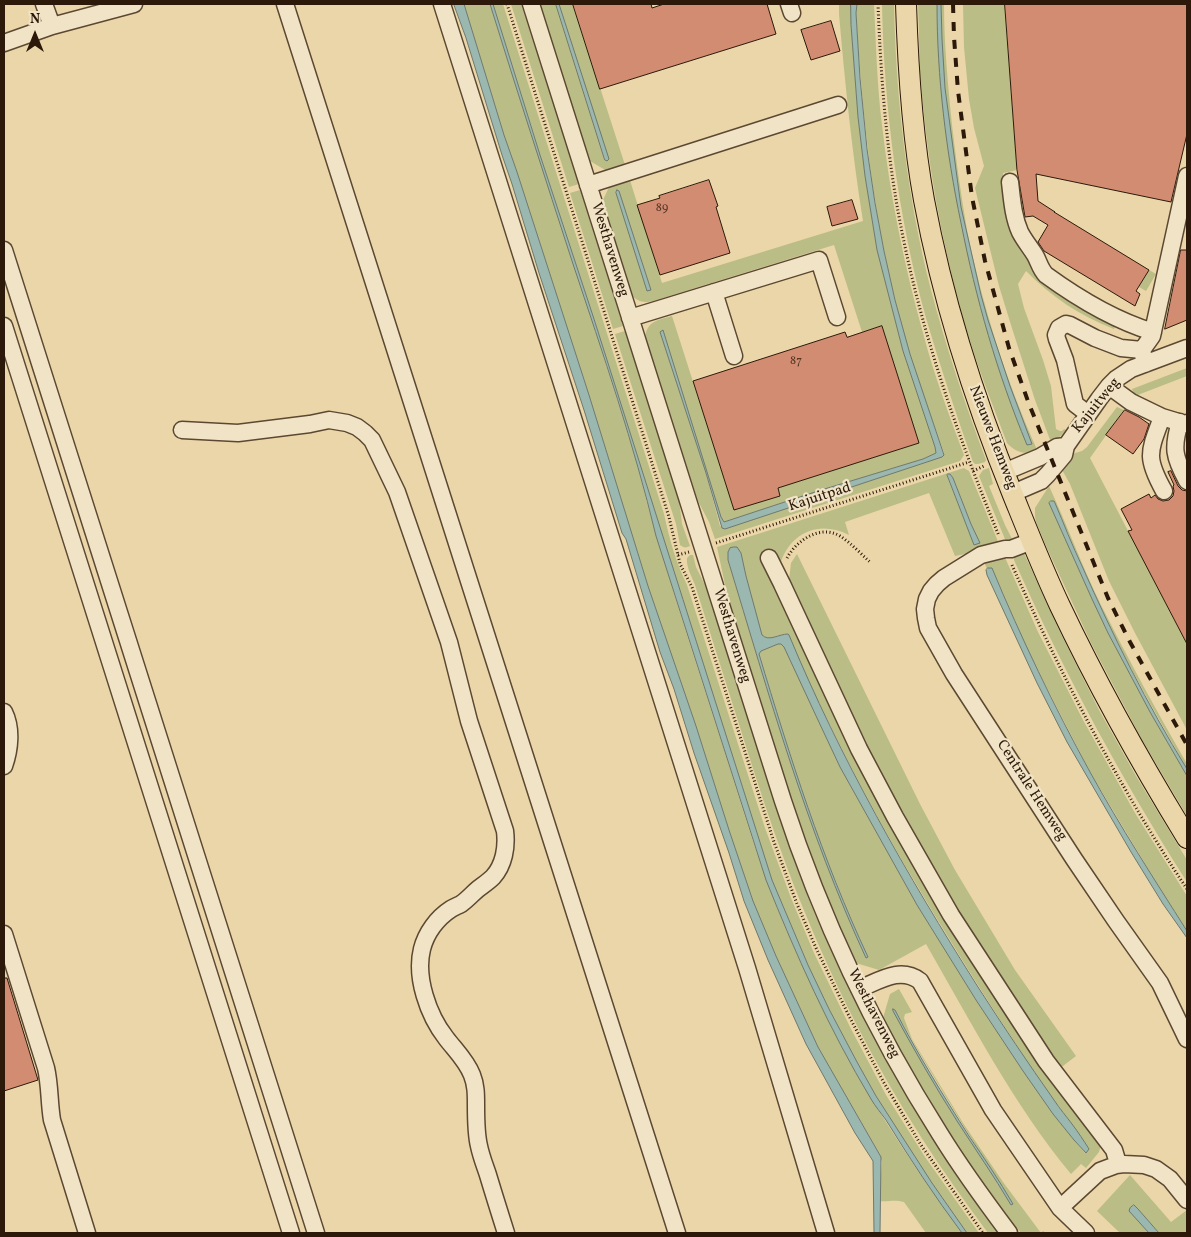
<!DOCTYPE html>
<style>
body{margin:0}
#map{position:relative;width:1191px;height:1237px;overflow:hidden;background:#ead6a8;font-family:Vollkorn,serif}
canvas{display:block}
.frame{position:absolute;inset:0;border:5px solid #2c190a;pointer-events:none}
.north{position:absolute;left:10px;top:10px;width:50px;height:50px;-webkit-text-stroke:4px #f1e4c6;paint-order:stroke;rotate:0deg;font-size:14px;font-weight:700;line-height:20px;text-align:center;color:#2c190a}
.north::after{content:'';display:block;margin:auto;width:18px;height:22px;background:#2c190a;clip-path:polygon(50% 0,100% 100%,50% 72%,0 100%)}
</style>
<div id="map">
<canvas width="1191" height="1237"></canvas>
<div class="frame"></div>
<div class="north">N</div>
</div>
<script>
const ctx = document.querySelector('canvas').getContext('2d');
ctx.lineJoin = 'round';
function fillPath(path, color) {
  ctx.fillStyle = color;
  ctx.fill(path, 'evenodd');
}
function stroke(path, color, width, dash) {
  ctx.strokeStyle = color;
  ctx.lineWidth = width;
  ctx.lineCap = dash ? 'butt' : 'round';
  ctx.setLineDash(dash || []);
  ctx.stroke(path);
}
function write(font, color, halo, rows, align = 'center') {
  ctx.font = font + ' Vollkorn,serif';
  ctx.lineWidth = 4.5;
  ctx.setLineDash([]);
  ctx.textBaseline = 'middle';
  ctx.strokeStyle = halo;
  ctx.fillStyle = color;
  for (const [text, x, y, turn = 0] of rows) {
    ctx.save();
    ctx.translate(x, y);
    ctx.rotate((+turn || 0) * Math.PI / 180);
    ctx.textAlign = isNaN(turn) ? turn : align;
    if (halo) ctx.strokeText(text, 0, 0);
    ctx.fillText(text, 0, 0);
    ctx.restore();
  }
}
const green = new Path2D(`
 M464,4h26c47,152 99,303 146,456 7,26 13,52 21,77 21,72 45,144 68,216 19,59 36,119 61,176 18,42 38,85 60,126 35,62 74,121 116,178h-36l-22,-31c-10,-3 -15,0 -25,-1l3,-39 -3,-9 -61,-106 -42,-91 -23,-55 -24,-71 -33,-104 -48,-140 -59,-191 -72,-223 -13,-37z
 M493,4h10l161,510c6,27 11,46 23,71l78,243 26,70 23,55 36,74 36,68 39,62 54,76h-12l-35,-50 -56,-87 -19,-34 -28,-53 -21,-44 -36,-85 -178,-561 -54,-164z
 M511,4h10l58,180 -10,3z
 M539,4h17l49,156h3l-49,-156h14l52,161 -18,6 -17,-10z
 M839,4h12v21l7,92 7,59 12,74 26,101 32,96 1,6 -13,6 -105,32 -94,31 -3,-5 -58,-186 -3,1 46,141 14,53 5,3 217,-72 2,-4c-10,-29 -22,-57 -30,-86 -12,-38 -22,-78 -30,-117 -16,-78 -23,-157 -28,-237l1,-9h17c2,40 3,81 8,121 8,70 22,140 41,208 11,42 26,82 41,122l-4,6 -245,78 -6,-17 -11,-21 -53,-162c1,-18 13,-19 27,-23l62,194 46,-14 -2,-8 141,-45 -37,-117 -20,6 -28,-87 -181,56c-9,2 -16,1 -22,-7l-29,-92 9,-19 18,-6 33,106 201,-62c-11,-69 -18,-138 -24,-207zM618,190l1,2 32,98h-4l-31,-97v-2z
 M882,4h12c2,96 13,192 37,286 15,57 34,114 55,170l-1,2 -7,2h-3l-2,-2c-17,-48 -33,-96 -47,-144 -28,-102 -42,-209 -44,-314z
 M918,4h26c0,40 4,81 8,121 4,35 9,70 15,105 15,75 39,150 70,220 -11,6 -22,2 -30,-7 -15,-40 -31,-80 -43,-121 -23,-81 -38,-166 -44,-250 -1,-23 -1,-46 -2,-68z
 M963,4h42l12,166 -14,3 2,18 26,67 -2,4 11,11 77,49 -3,7c-34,-13 -62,-32 -88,-58l-8,13 6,24 19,52 8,26 5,43 4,2h2l2,-2 2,1 -14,15 -17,-45 -24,-75 -12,-39 -24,-98 9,-22 -10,-38 -5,-29 -5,-52z
 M580,190l43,136 -10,3 -43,-136z
 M1149,270l7,4 -10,17 -7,-4z
 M625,331l54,169 3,24 8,22c-4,2 -6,2 -10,-1l-4,-21 -61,-190z
 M1187,368v8l-52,20 -3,-7z
 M1117,407l7,3 -34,48 97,186v86l-52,-97 -26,-52 -39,-97 -9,-16 11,-14 10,-3 5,-4z
 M964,468l5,3 30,73 -19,7 -25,5 -26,-63 -84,29 4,13c-32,-16 -61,-1 -70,33l85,201 237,376 -2,7 -13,16 -5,-4 -10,10c-58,-70 -100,-152 -145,-230l-47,26 -23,-7 -25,-54 -36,-94 -68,-221 -10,-47zM950,474l3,4 18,46 8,19 -5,2 -27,-69zM728,552l13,1 5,23 16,59c7,7 17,-1 26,-1l1,1c10,28 23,54 36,80 24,50 50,99 78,147 41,70 84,139 129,207 18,27 39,53 57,80l-4,4 -11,-13 -21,-26 -30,-43 -47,-71 -59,-95 -77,-138 -23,-49 -33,-72 -4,-2h-2l-17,7 -2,3c31,103 63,205 109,303l-2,1c-59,-127 -97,-263 -138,-398z
 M989,468l4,16 -4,2 16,39 8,16 -6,3 -28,-68 4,-6z
 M1049,486c18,39 33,80 52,119 27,54 56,107 86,159v5c-25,-44 -50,-88 -73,-134 -21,-43 -40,-88 -59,-132l-4,-2 -2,2 34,76 25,54 42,79 37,64v40l-45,-76 -51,-97 -45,-97 -10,-24 -1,-6v-8z
 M1023,551l38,83 38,76 37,66 51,84v22c-66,-104 -123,-209 -173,-322v-5z
 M1003,553l35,79 45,88 52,93 52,83v35l-31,-49 -66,-110 -63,-123 -35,-81 -5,1 -4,-10z
 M797,554l123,250 35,66 60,100 61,86 -17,13 -65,-94 -95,-161 -82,-166 -28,-68 2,-17z
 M690,555h3l3,12 9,18c17,52 33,104 50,156 18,58 36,115 59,171 48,115 112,222 185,321h-11c-23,-31 -46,-63 -67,-96 -46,-72 -86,-150 -118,-229 -23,-56 -42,-114 -60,-171 -16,-51 -32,-101 -48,-152 -3,-8 -9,-18 -8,-27z
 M899,989l13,23 -7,2 -1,4 8,21 51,84 40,59 38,51 2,-2 3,2h-25c-53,-66 -100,-139 -138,-215l7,-24zM895,1010c37,66 77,130 118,194l-2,1 -15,-26 -39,-58 -24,-39 -16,-28z
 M1130,1175l41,47 16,-12v23h-28l-21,-24 -5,-4 -3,3 2,5 17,20h-29l-23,-22z`);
const water = new Path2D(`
 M454,4h10l40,131 13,37 72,223 59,191 48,140 33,104 24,71 23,55 42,91 63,110 -1,76h-6l-1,-72 -18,-28 -49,-89 -38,-84 -24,-59 -15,-48 -35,-100 -20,-64 -14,-37 -34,-113 -4,-6 -38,-123 -45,-137 -27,-89 -10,-29 -36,-117z
 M490,4h3l47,151 54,164 178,561 36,85 21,44 28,53 19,34 56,87 35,50h-5c-27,-36 -52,-74 -76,-113 -5,-7 -11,-14 -15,-21 -42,-70 -75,-144 -105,-219l-110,-344c-22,-92 -53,-182 -83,-272 -28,-86 -56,-173 -83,-260z
 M556,4h3l50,155 -2,2 -2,-1z
 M851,4h6l-1,9 4,65 7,71 8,54 9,48 11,49 15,54 34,101 -2,2 -217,72 -3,-1 -16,-55 -46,-141 3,-2 58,187 3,5 94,-31 105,-32 13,-6 -1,-6 -32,-96 -26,-101 -12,-74 -7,-59 -7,-92z
 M937,4h4l1,35 3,49 16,119 20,88 7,25 22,66 22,58 -5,1c-30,-72 -51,-146 -66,-222 -15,-72 -24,-146 -24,-219z
 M617,190l2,1 32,99 -4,1 -31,-98z
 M948,474h2l3,4 18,46 9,19 -6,2 -27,-70z
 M1051,501h3l1,2c9,21 17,42 27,63 31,70 65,138 105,203v7l-37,-64 -42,-79 -16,-34 -43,-96z
 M734,547h3l4,6 5,23 16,59c7,7 17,-1 26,-1l1,1c51,123 118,240 189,352 25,39 50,76 76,113 6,9 12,16 18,24 6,8 12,17 17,25l-3,4 -12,-13 -21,-26 -30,-43 -47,-71 -59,-95 -77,-138 -23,-49 -33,-71 -3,-3h-3l-17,7 -2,3c31,103 63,205 109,303l-2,1c-59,-127 -97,-263 -138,-398v-8l2,-4z
 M988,568h4c29,70 62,138 98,204 30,54 64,107 97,159v7l-24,-34 -32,-52 -64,-110 -30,-59 -50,-108 -1,-5z
 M893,1009l2,1c22,43 48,85 74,126 15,22 30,44 44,68l-2,1c-17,-29 -36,-56 -54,-84 -23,-36 -44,-73 -64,-110z
 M1134,1205l4,4 21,24h-10l-20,-22 1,-3z`);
const building = new Path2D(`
 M573,4h78l1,4 12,-4h103l9,30 -176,55z
 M1005,4h182v130l-16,68 -135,-28 2,27 17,11h-1l95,58 -13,21 4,3 -5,12 -91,-55 -6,-9 10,-17 -15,-9 -8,1 -8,-47z
 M831,21l9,30 -29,9 -10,-30z
 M709,180l9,26 -2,1 14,46 -70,22 -23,-70 23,-7 -1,-2z
 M852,200l6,19 -26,7 -5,-19z
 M1181,250h6v70l-22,9z
 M882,326l37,117 -141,45 2,8 -46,14 -41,-129 152,-49 2,5z
 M1125,410l14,7 10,7 -5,15 -11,15 -27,-19z
 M1171,471l7,15 4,4 5,1v153l-59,-113 4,-1 -11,-21 28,-15 2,4 4,-3 3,4 5,2 6,-1 4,-4 1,-5 -1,-5 1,-1 -6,-13z
 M4,978h3l31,102 -34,11z`);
const path = new Path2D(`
 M507,4l162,513 9,38 2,9 12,23 82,255 23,62 19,44 32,66 35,67 38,64 62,88
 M878,4c3,78 9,156 25,233 21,103 56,202 96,299
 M973,471l11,-5
 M716,543l253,-81
 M678,555l11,-3
 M787,558c9,-17 33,-34 53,-22 11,7 21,18 30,26
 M1012,565c50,112 107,222 175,324`);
const minor = new Path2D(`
 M44,4l8,22
 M285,4l392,1229
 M442,4l305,964 79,265
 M531,4l252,797c38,117 91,229 157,333 21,34 45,67 69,99
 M789,4l3,9
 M4,43l48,-17 82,-22
 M1010,182c2,17 3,34 10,50 4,8 10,15 15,23 4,7 5,14 11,20 33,24 68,45 107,57
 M588,185l250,-80
 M4,250l312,983
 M714,292l20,64
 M630,318l189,-58 18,57
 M4,326l287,907
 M1145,364l-3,-14 10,-14 35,-160
 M1109,386l22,16 31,15 23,7 2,-1
 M1088,414l-13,-10 -10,-44 -8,-21 -1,-4 3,-7 7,-4 4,1 25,13 26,10 21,2
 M1162,417c-13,35 -17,40 2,74
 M1180,422c-8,26 -6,35 7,59
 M182,430l56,3 72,-9 19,-4 18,3 10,4 8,6 7,7 25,52 52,150 20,79 36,110c2,16 -1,34 -12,46 -5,5 -10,8 -15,12 -6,5 -11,11 -17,15 -4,2 -7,3 -10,5 -14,9 -25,24 -29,40 -7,28 6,66 24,89 9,12 20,22 26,37 4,10 4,19 4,30 0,12 0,29 3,41 2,10 6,20 9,29 6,20 12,39 18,58
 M1004,472l36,-15 17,-10 9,-1
 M1013,493l28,-12 7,-7 16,-19 2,-9 33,-47 10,-13 7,-7 15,-10 56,-21
 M1032,541l-21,8h-6l-24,6 -37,23 -7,6 -6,7 -4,8 -2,10 1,9 2,10 26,46 120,185 42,62 44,62 27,56
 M769,558l13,26 77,165 36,68 56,98 95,146 68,89 3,10 -1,5
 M4,712c8,16 6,37 0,54
 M4,934l42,134c4,17 3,34 6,52l35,113
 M859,989c20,-8 41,-23 61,-8l73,129 67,98 26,25
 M1060,1208l40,-37 16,-6 8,-1 20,1 12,4 14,10 17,21`);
const major = new Path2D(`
 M906,4c2,65 6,131 18,196 19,102 50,199 89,295 15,37 30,75 47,111 38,80 81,157 127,232`);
const rail = new Path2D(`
 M953,4l1,33 4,54 14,106 13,64 24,87 20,56 79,194 22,44 57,103`);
const numberNames = [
 ["89",662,209],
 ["87",796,362]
];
const streetNames = [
 ["Westhavenweg",609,250,73],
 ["Kajuitweg",1097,406,-51],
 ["Nieuwe Hemweg",992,438,69],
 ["Kajuitpad",820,498,-18],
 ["Westhavenweg",731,636,73],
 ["Centrale Hemweg",1031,791,57],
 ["Westhavenweg",873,1014,63]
];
fillPath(green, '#babd85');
fillPath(water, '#9ab7b0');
stroke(water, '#6e786e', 1);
fillPath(building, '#d18c72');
stroke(building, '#2c190a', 1);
stroke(minor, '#5c4832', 19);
stroke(major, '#2c190a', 22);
stroke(path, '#2c190a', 3, [1, 2.5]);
stroke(minor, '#f1e4c6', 16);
stroke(major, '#ead6a8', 20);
stroke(rail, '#2c190a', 4, [9, 9]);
write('12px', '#553624', null, numberNames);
write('15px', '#2c190a', '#f1e4c6', streetNames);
</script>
